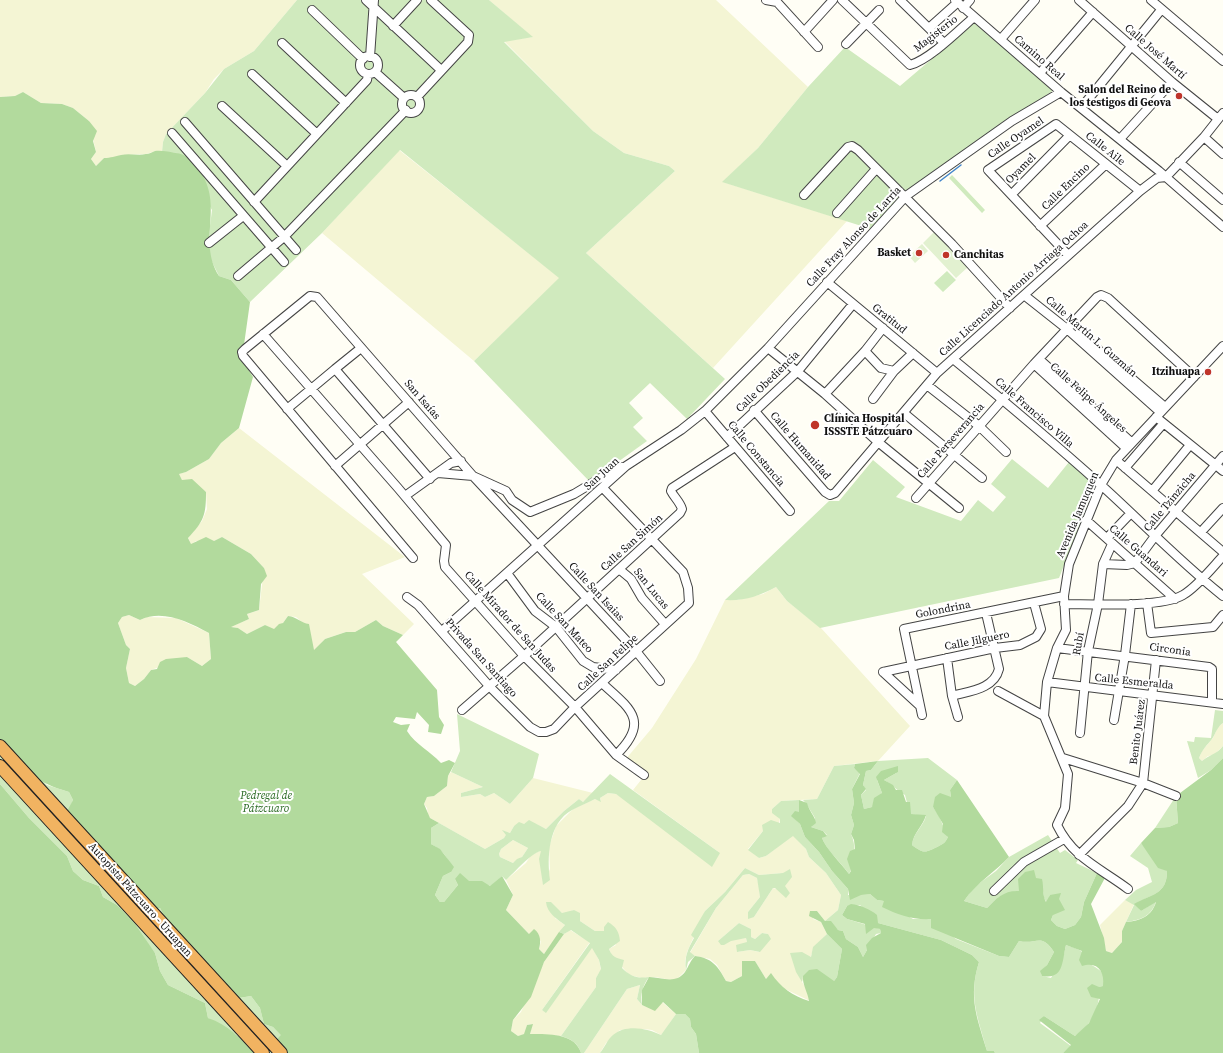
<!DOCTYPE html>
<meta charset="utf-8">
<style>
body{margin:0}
canvas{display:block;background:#fffef5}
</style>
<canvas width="1223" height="1053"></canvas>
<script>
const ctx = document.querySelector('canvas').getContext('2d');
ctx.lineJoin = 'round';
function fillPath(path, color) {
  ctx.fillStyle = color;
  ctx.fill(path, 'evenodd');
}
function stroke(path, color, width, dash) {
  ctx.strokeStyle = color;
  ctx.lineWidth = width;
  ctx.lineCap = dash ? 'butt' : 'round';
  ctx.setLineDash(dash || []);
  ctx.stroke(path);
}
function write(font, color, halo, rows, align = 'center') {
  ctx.font = font + ' "Source Serif 4",serif';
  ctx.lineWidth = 4;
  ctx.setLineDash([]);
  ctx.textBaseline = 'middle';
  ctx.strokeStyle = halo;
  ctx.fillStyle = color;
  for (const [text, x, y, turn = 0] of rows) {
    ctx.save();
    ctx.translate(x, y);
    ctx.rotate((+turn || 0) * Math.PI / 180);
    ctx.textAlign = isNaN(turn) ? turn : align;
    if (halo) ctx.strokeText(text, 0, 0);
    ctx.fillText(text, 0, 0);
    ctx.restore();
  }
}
const farmland = new Path2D(`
 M0,0h297l-43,51 -30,18 -10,10 -9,14 -39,41 -3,8 -1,10 -6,-1 -10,3 -25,1 -8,4 -9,-1 -8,8 -5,-7 5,-7 -7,-31 -16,-13 -11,-4 -21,-1 -18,-11 -8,4 -15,1z
 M489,0h227l92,87 -50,61 -35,34 124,39 -134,147 -127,-115 89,-82 -6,-5 -45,-13 -31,-22 -89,-90 28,-4z
 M399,150l161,128 -86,83 -152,-128z
 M239,428l166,129 -43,17 52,50 -11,11 -20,-9 -7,-6 -21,12h-9l-21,7 -11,12 -11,-28 -7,-6 -8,-1 -5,7 -9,7 -9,-5 -18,9 -9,-6 -8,-1 19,-8 -2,-5 12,-4 5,-42 -13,-14 -29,-17 -8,4h-18l-5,4 -3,-8 14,-16 5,-12 -1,-17 -24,-12 -4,-6 8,-2 23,-13 12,-16z
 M776,587l11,14 34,27 89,98 -32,35 -44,5 -17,33 -36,2 -9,8 8,10 -1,4 -16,8 -15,18 11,9 7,-2 27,-21 13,14 3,8 17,16 15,22 -3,15 -13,11 -8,-10 -4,8 8,3 6,12 -13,13 -12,35 5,7 3,12 -25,-12 -7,-6 -7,-9 -5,5 -11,-18h-13v15l-11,6 -5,-1 -9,-16 -7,-6 -15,-3 -5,-3 26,-45 27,-33 6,-1 8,4 2,9 1,10 -12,15 6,5 19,-29 17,5 -6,-7 -1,-13 -24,2 -14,-7 -20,24 -20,19 -18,41 -2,9 1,9 -9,9 -6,1 -16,-3 -13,1 -13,-3 -18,-21 -2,-5 7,-4 -12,-14h-9l-15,-10 -6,-11 -7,3h-5l-4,-3 -3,8 10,7 -21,29 -5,-5 2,-8 -12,-7 -23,-24 7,-15 -7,-15 20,-17 5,-8 11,-5 1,34 7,-15 -1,-22 7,-21 17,-17 22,-10 6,2 -1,-3 8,-5 8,1 104,59 -87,-63 12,-15 -20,-15 27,-32 44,-69 29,-59h12l26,-6zM739,923l12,6v8l4,2 7,-6 6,1 -9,18 -9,-2 -13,2 10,-10 -1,-4 -28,3z
 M129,615l11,5 7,-3 29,1 33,15 2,26 -9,7 -15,-9 -36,13 -7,9 -9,7 -6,-3 -3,-15 4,-19 -4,-4 -8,-22 4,-6z
 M1223,723v23l-9,9 -6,1 -6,5 -3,-3 3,-7 11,-13 5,-11z
 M451,772l32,15 -22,6v4l19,-3 5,3 9,-4 16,11 23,-26 60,15 -10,9 -4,-3 -15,12 -18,18 -17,-8 -5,3 -10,2 -4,7 -7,-2 4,4 -3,3 -19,11 -55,-31 -2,-3 -1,-7 -3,-4 3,-7 7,-1 13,-10 1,-10z
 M513,840l15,8 -6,9 -9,6 -13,-6 -1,-3 2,-5z
 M1125,900l9,4 -12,27v11l-10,11 -6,-2 -6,-26z
 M570,930l20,12 -48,68 4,2 46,-65 7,13 2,10 -5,8v9l-35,49 -31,-2 2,-10 -5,1 -2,9 -7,2 -7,-5 2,-11 8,-8 23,-50 20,-28z
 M640,985l-3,14 5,6 13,5 7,-8 14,12 -11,16 -4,5 -9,-5 -8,-1 -24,1 -14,13 -6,10h-16l43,-64z`);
const green = new Path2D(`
 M297,0h192l44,37 -29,5 89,89 31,22 45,13 6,5 -89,82 139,126 -38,40 -37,-36 -21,20 14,15 -10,9 14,14 -57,41 -116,-121 85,-83 -159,-128 -78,83 -72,69 -19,-22 -12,-4 -9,-18v-32l2,-16 -35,-57 -15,-1 1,-10 3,-8 39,-41 19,-24 30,-18z
 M974,23l80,67 -146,100 -37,39 -149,-47 36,-34 50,-61 37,-40 55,39z
 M952,175l33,35 -3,3 -33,-35z
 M947,271l9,9 -13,12 -9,-9z
 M1012,459l36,29 21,-26 27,23 -37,93 -239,50 -33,-27 -11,-14c-17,9 -31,14 -51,13l104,-99h10l34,-41 32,27 -9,10 65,24 17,-21 15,12 13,-15 -15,-13z
 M1215,710l8,1v12c-6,4 -7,10 -11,16 -5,6 -10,11 -13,19l3,3c7,-6 15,-7 21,-15v12l-12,12 -13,8 -11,-37 7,1 1,-5 16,1z
 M457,714l82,40 -6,24 -23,26 -16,-11 -9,4 -5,-3 -19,3v-4l22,-6 -32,-15 9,-21z
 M0,746l47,39 22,7 4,8 -2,5 37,60 14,4 38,39 20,32 13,7 40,52 18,-3 9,12 4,16 9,3 9,8 -5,4 1,14h-24l-15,-17 -31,-18 -3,-15 -37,-18 -8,-14 -5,-18 -38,-48 -14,-8 -4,-11 -16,-6 -10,-9 -6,-15 -38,-38 -29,-34z
 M928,758l29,22 -7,10 1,7 -18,10 6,9 9,21c-3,6 -4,6 -9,9 -13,6 -14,9 -27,-1 1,-12 11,-18 14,-29l-16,-2 -5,-19c-8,-4 -13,-11 -21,-15l14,-8 -21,8 5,13 -10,14 -8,2 -3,-14 5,-5 -3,-5 3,-14 5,-1 7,-9z
 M855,764l-1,4 6,5 -8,16 2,14 -3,12 3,10 -3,9c5,10 5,30 -2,40 -9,-13 -22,-23 -27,-36l5,-3 -4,-4 -12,-4 4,-9c-4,-6 -7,-13 -12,-18l14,-1 17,-33z
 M610,774l110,79 -8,14 -96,-73 -8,-1 -8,5 1,4 -6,-3c-7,4 -16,7 -23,11 -24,13 -25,48 -22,70l-7,5 -4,-26 2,-8c-10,2 -26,21 -35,29l-4,-4 -11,10 -36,-7 3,6 -14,17h-4l-5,-7 8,-19 8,-4c-2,-14 -7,-21 -20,-28v-16l8,-5 46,26 19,-11 2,-3 -4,-5 8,3 4,-7 5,-4 5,2 5,-4 17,9 18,-18 15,-12 4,3zM513,840l15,8 -6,9 -5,2 -4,4 -13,-6 -1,-3 2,-5z
 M1176,796l2,27 -9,4 -14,1z
 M799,800v12l-7,4 8,8 5,13 14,15 13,19 16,18v6l22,-1 7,6 7,1 29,18h18l25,20 43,17 10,1 10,-16c18,4 22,-9 35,11l-7,13 -6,6 1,5 9,2 13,-24 2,-9c5,2 14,4 17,8 3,3 4,8 7,11 11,7 15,7 14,22l-5,1c2,19 -8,39 -24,49l-31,-20 -4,7 31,23 -8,7h-68l-1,-2h-7c-9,-33 -19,-54 -8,-89l-7,-7 -31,-15 -63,-17 -18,-18 -13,1 -5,9 5,4 33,10 1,4 -5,1 -13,23 -5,-10 -12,-8 -3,-8 -5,-1 -13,-9 13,-11 3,-15 -15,-22 -17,-16 -3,-8 -13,-13 -27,20 -7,2 -11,-8 15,-19 -1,-6 9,-5 9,3v-4l-8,-6v-4l9,-8z
 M1048,835l12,18 5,-3 13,10 -2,3 21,10 -13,29 -3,15 -6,8 -10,4 -8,-3 -6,-6 2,-5 -3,-20 -3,8 -3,-5 -1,-7c-25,0 -38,-3 -56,17l-23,-7 10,-14 22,-16 13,-14z
 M1141,843l26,28c0,24 -16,23 -32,33l6,7 15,-10c-4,15 -15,19 -30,21l8,-17 -9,-5 11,-10 16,-8 -4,-14 -18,-12z
 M745,868l14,7 24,-2 7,-4 2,8 -7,9 5,7 -4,5 -11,-10h-2l-19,29 -6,2v-7l12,-15 -3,-19 -8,-4 -6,1 -27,33 -26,44 5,4 -7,6 -2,8c-2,-13 2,-21 8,-32l-3,-3 14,-24 20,-19z
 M546,902h5l11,11 12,-3 6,3v8l15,10h9v-4l4,-5c8,5 11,9 12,19l-11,8c3,8 7,9 15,11l-2,8c8,8 15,11 27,9 -6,8 -9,17 -7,28l-5,-6 3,-14 -13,4 -43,64h-3c-3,-10 -10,-14 -20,-17l35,-49v-9l5,-9 -2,-9 -7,-12 -46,65 -4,-3 48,-67 -19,-13 -7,4 -5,-2 6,-7c-8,-6 -18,-12 -19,-23z
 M739,923l12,6v8l4,2 7,-6 6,1 3,5 -11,13 -10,-2 -13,2 -1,-7 11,-3 -1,-4 -15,3 -7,4h-3l-3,-4z
 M827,934l15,15 -5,28 -3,4 -31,-5 -1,6 -6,-10 -6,-19 12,-1 9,5 2,-10z
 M676,1014h9l5,5 1,8 5,7 3,19h-99c5,-6 7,-13 13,-18 12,-11 35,-7 48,0z`);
const forest = new Path2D(`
 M23,92l18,11 21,1 11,4 16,13 8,10 -4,10 3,11 -5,7 5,7 8,-8c7,0 11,-2 17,-3 9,-2 17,1 25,-1 3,0 6,-2 9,-3 6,-1 15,1 21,2 9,1 14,6 20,13 31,37 0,73 23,110l12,4 19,22 -8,57 11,18 -14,51 -18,15 -12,16 -23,13 -7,2 3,6 10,-1 14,13c0,23 -2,29 -18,46l3,6 15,-7 8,4 8,-4 29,17 13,14 3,8 -6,8 -2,26 -12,4 2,5 -18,8 7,1 9,6 18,-9 9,4 5,-5 4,-1 5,-7c9,1 13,7 21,8l5,26 11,-11 21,-7h9l21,-12 7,6 20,9 -7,7 41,48 2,27 5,8 -3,9 -13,-2 1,-7 -12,-13 -2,7 -19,-2 -3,5 8,3 9,-1 -3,7c9,14 23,20 34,32l8,-3 6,3 -7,13 -1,10 -13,10 -7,1 -3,7 6,14 9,5 -8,5v16l9,5 14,18 -3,5 -8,4 -8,19 5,7h4l14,-17 -3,-6 5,-6 9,8h13l8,5 12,-10 11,19 -7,15 23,24 5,-5c7,5 7,13 5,20l5,5 15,-22 5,2 -20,28 -13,35 -18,23 -2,11 7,5 6,-2 3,-9 6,-1 -3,10c18,0 45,-1 51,19h-303l-10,-11 9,-3 4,-4 -8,-8 -9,-3 -4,-16 -9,-12 -18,3 -40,-52 -13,-7 -16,-15 2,-6 -6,-11h-10l-8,-8 -17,-8 -6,-14 3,-9 -14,-4 -44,-48 9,-17 -4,-8c-34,-10 -45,-21 -69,-46v-649l15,-1zM129,615l11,5c23,-11 48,2 69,13l2,26 -9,7 -15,-9 -21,2 -6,3 -3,7 -6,1 -7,9 -9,7 -6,-3 -3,-15 4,-19 -4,-4 -8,-22 4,-6z
 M1223,758v295h-160l8,-8 -32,-25 5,-4 31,20 14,-13 11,-24 -9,-2 -4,-9 5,-4 7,3 4,-1c2,-15 -6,-25 -21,-20l-3,-6 3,-9 -16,-6c-4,16 -2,35 -24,31l-2,-5 7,-6 7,-13c-13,-20 -17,-7 -35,-11l-10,16 -10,-1 -68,-28v-9c-18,1 -33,-4 -49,-12l2,-6 -7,-1 -7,-6 -9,1 -11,5 -2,-11 -16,-18 -13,-19 -14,-15 -5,-13 -9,-8 4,-5 4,1v-12l8,3c2,8 8,13 9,20l-5,4 12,4 4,5 -5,2c4,11 19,25 27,36l2,-3 -4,-12 3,-8 5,-2 -1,-9 -3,-6 3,-9 -3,-10 3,-12 -2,-14 8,-15 -6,-6 1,-4 23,-3 -7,9 -5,1 -3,14 3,4 -5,6 3,14 8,-2 2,-9 8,-5 -6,-16 5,-6 17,-5v6l-14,8 9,5 3,5h6l4,12h4l1,12 15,1c-3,11 -13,18 -14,30 13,10 14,7 27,1 5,-3 6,-3 9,-9l-6,-5 1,-8 -10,-17 2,-10 5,-4 11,4 -1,-7 7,-10 52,77c-14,15 -33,26 -45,44l23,7c9,-10 18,-18 32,-17l-1,-12 7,-7 9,-2 2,8 6,1c2,8 0,16 4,23l4,-7 11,-2 -2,6 6,11 -12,5 -2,5 6,6 8,3 10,-4 6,-8 3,-15 13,-29 9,3 -15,28 13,34 2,13 6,2 10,-11v-11l4,-9c14,-1 26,-6 30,-20l-15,9 -7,-7c17,-10 33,-9 33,-33l-9,-3 -17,-25 14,-15 14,-1 9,-4 -2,-27 35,-26z
 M0,784l29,34 38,38 6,15 10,9 16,6 4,11 14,8 18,19 20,29 5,18 8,14 37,18 3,15c20,7 32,19 46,35h-254z
 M851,904c9,1 19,5 26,11l1,8 63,17 31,15 7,7c-11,36 -2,55 8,89h7l1,2h-296l-3,-19 -5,-7 -1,-8 -5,-5h-9l-13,-12 -8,9 -13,-6v-15l7,-13c13,0 26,8 36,-5 4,-6 5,-11 10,-16 17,2 23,10 31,25l5,1 11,-6v-15h13l11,18 5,-6c9,14 22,23 38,28 -1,-8 -7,-17 -6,-25l6,-6 8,-1 17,12 3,-4 5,-28 -15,-15 -6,-12 -12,-6 1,-5h7l8,10h6l7,9 5,1 3,8 12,8 5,10 4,-7 -1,-5 6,-7 9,-5 -1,-4 -6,-1 -8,6 -1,-10 -18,-5 -5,-4 5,-9z`);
const pitch = new Path2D(`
 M935,231l33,36 -12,11 -33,-35z
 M922,244l6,7 -13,12 -6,-7z`);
const stream = new Path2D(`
 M940,181l21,-16`);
const minor = new Path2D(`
 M366,0l75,70
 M766,0l11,2 41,45
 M842,0l68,65c19,-5 48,-34 64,-48
 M900,0l44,43
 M955,0l106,92 98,79 64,56
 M1079,0l93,82 46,37
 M1151,0l72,61
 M963,8l7,-8
 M312,10l51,49
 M393,26l24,-26
 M929,28l29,-26
 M804,32l29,-32
 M1001,39l34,-39
 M282,43l64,60
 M846,44l33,-34
 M360 65a9 9 0 1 1 18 0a9 9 0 1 1-18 0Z
 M370,57l4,-57
 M375,72l29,26
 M1040,73l53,-61
 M252,74l65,60
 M402 104a9 9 0 1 1 18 0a9 9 0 1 1-18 0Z
 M417,97l51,-55 1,-7 -38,-35
 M222,106l65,60
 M1081,108l80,-98
 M185,122l111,128
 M172,133l112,129
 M1204,137l19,17
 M1120,139l52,-57
 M1179,162l44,38
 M1012,194l58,-59
 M804,195l44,-48 4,-1 6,4 94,94 58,64
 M254,202l113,-122 1,-6
 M837,213l39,-44
 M1040,226l66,-62
 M209,243l34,-27
 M1068,255l-80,-85 68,-46 84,67
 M238,276l46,-39 122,-127
 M827,282l110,91
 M1024,295l43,34 93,83
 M1079,333l86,74
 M263,334l135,154 48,57 -2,16 1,6 79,89 51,51 41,48 28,20
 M361,348l-26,21 95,110
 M768,348l57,46 53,48 81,66
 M865,351l16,17 13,3 19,-18
 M953,359c50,41 100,83 148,126 41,37 79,77 122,111
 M1039,359l92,83
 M1034,364l92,84
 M927,385l52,41 27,26
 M825,394l40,-43 18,-23
 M873,399l21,-28
 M287,409l48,-40
 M754,410l71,82 5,3 5,-2 102,-120 203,-182 17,-13 9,-1 38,-40 19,-24
 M705,411l85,100
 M904,413l78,65
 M1156,417l67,54
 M727,437l71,-66 55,-67
 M1116,460l107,92
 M335,466l74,-64
 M1125,468l38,-44
 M438,473l35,3 33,15 6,9 18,12 44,-18 40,-24 8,-3
 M1152,491l38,-46
 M405,496l46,-33 10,-2
 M916,498l118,-134 63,-67 4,-2 7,3 86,79
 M1086,520l89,79
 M1201,532l22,-24
 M1107,538l24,-25
 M413,558l-170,-202 -1,-4 3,-3 65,-53 7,1 156,179 163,175 24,30
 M1103,564l24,1 8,-2 20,-27 68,-80
 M619,569l12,10 11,19 23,26
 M507,573l28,38 21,16 27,34 10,6 23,3
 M407,597l11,8 72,82 40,40 9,5h7l8,-3 21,-22 114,-104 -1,-15 -5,-16 -80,-84
 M1147,603l4,30 62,-6 10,-12
 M1064,604c27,0 98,4 119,-9 14,-8 29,-27 40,-39
 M442,631l184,-165 55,-36 24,-19 63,-63 138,-152 106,-75 49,-29
 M1057,648l152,19 3,2v33
 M947,658l5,38 6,21
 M883,672l112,-24 25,-3 16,-8 5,-8 -7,-26
 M883,672l36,33
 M1047,682l176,22
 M603,684c28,25 47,38 13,71
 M998,691l46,25
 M952,696c18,-5 42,-7 47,-27l-13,-56
 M462,710l62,-54 156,-143 2,-4c-2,-7 -8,-12 -11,-18l1,-3 63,-41
 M922,715l-18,-86 160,-33
 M1114,720l11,-65 6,-51
 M1080,733l8,-82 10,-47 5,-40 9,-20
 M1063,758l80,25 33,13
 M1079,855l49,-49 15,-23 13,-123
 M1128,889c-28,-21 -55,-31 -71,-64l8,-17 3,-34 -24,-58 3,-34 10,-34 9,-18 -2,-34 5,-32 32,-79 15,-25 107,-114
 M994,891l30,-29 40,-23`);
const highway = new Path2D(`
 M0,746l281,307
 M0,766l263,287`);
const markers = [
 [1179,96,4,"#bf342a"],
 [919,253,4,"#bf342a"],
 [946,255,4,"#bf342a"],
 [1208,372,4,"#bf342a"],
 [815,425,5,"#bf342a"]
];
const streetNames = [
 ["Magisterio",936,34,-38],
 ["Calle José Martí",1155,52,41],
 ["Camino Real",1039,58,41],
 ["Calle Oyamel",1016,138,-34],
 ["Calle Aile",1105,149,38],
 ["Oyamel",1021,169,-45],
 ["Calle Encino",1066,187,-44],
 ["Calle Fray Alonso de Larria",854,237,-47],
 ["Calle Licenciado Antonio Arriaga Ochoa",1014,289,-42],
 ["Gratitud",889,319,39],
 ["Calle Martín L. Guzmán",1091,337,41],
 ["Calle Obediencia",768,382,-44],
 ["Calle Felipe Ángeles",1088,398,42],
 ["San Isaías",422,400,49],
 ["Calle Francisco Villa",1034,413,41],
 ["Calle Perseverancia",951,441,-49],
 ["Calle Humanidad",800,446,49],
 ["Calle Constancia",756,454,50],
 ["San Juan",602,474,-42],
 ["Calle Tzinzicha",1170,502,-50],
 ["Avenida Jamuquen",1078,515,-67],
 ["Calle San Simón",632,543,-42],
 ["Calle Guandari",1138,551,41],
 ["San Lucas",651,589,51],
 ["Calle San Isaias",596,592,47],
 ["Golondrina",943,610,-11],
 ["Calle Mirador de San Judas",510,622,48],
 ["Calle San Mateo",564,623,47],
 ["Calle Jilguero",977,641,-11],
 ["Rubí",1079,644,-80],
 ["Circonia",1170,650,8],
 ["Privada San Santiago",481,658,48],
 ["Calle San Felipe",608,663,-43],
 ["Calle Esmeralda",1134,682,6],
 ["Benito Juárez",1138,732,-83],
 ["Autopista Pátzcuaro - Uruapan",140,900,48]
];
const poiNames = [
 ["Salon del Reino de",1171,90],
 ["los testigos di Geova",1171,103],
 ["Basket",911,253],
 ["Canchitas",954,255,"left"],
 ["Itzihuapa",1200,372],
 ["Clínica Hospital",824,419,"left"],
 ["ISSSTE Pátzcuaro",824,432,"left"]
];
const parkNames = [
 ["Pedregal de",266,796],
 ["Pátzcuaro",266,809]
];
fillPath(farmland, '#f4f5d4');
fillPath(green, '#d0eabe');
fillPath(forest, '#b2da9d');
fillPath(pitch, '#e2f1d0');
stroke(stream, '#4285cb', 1.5);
stroke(minor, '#444', 10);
stroke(highway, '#222', 14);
stroke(minor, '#fff', 8);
stroke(highway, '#f1b361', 12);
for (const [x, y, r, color] of markers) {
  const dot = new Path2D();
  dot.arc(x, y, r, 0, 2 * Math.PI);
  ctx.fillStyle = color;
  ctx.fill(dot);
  stroke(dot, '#fff', 1.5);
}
write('11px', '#111', '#fff', streetNames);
write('bold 11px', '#111', '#fff', poiNames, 'right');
write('italic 11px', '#286921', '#fff', parkNames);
</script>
